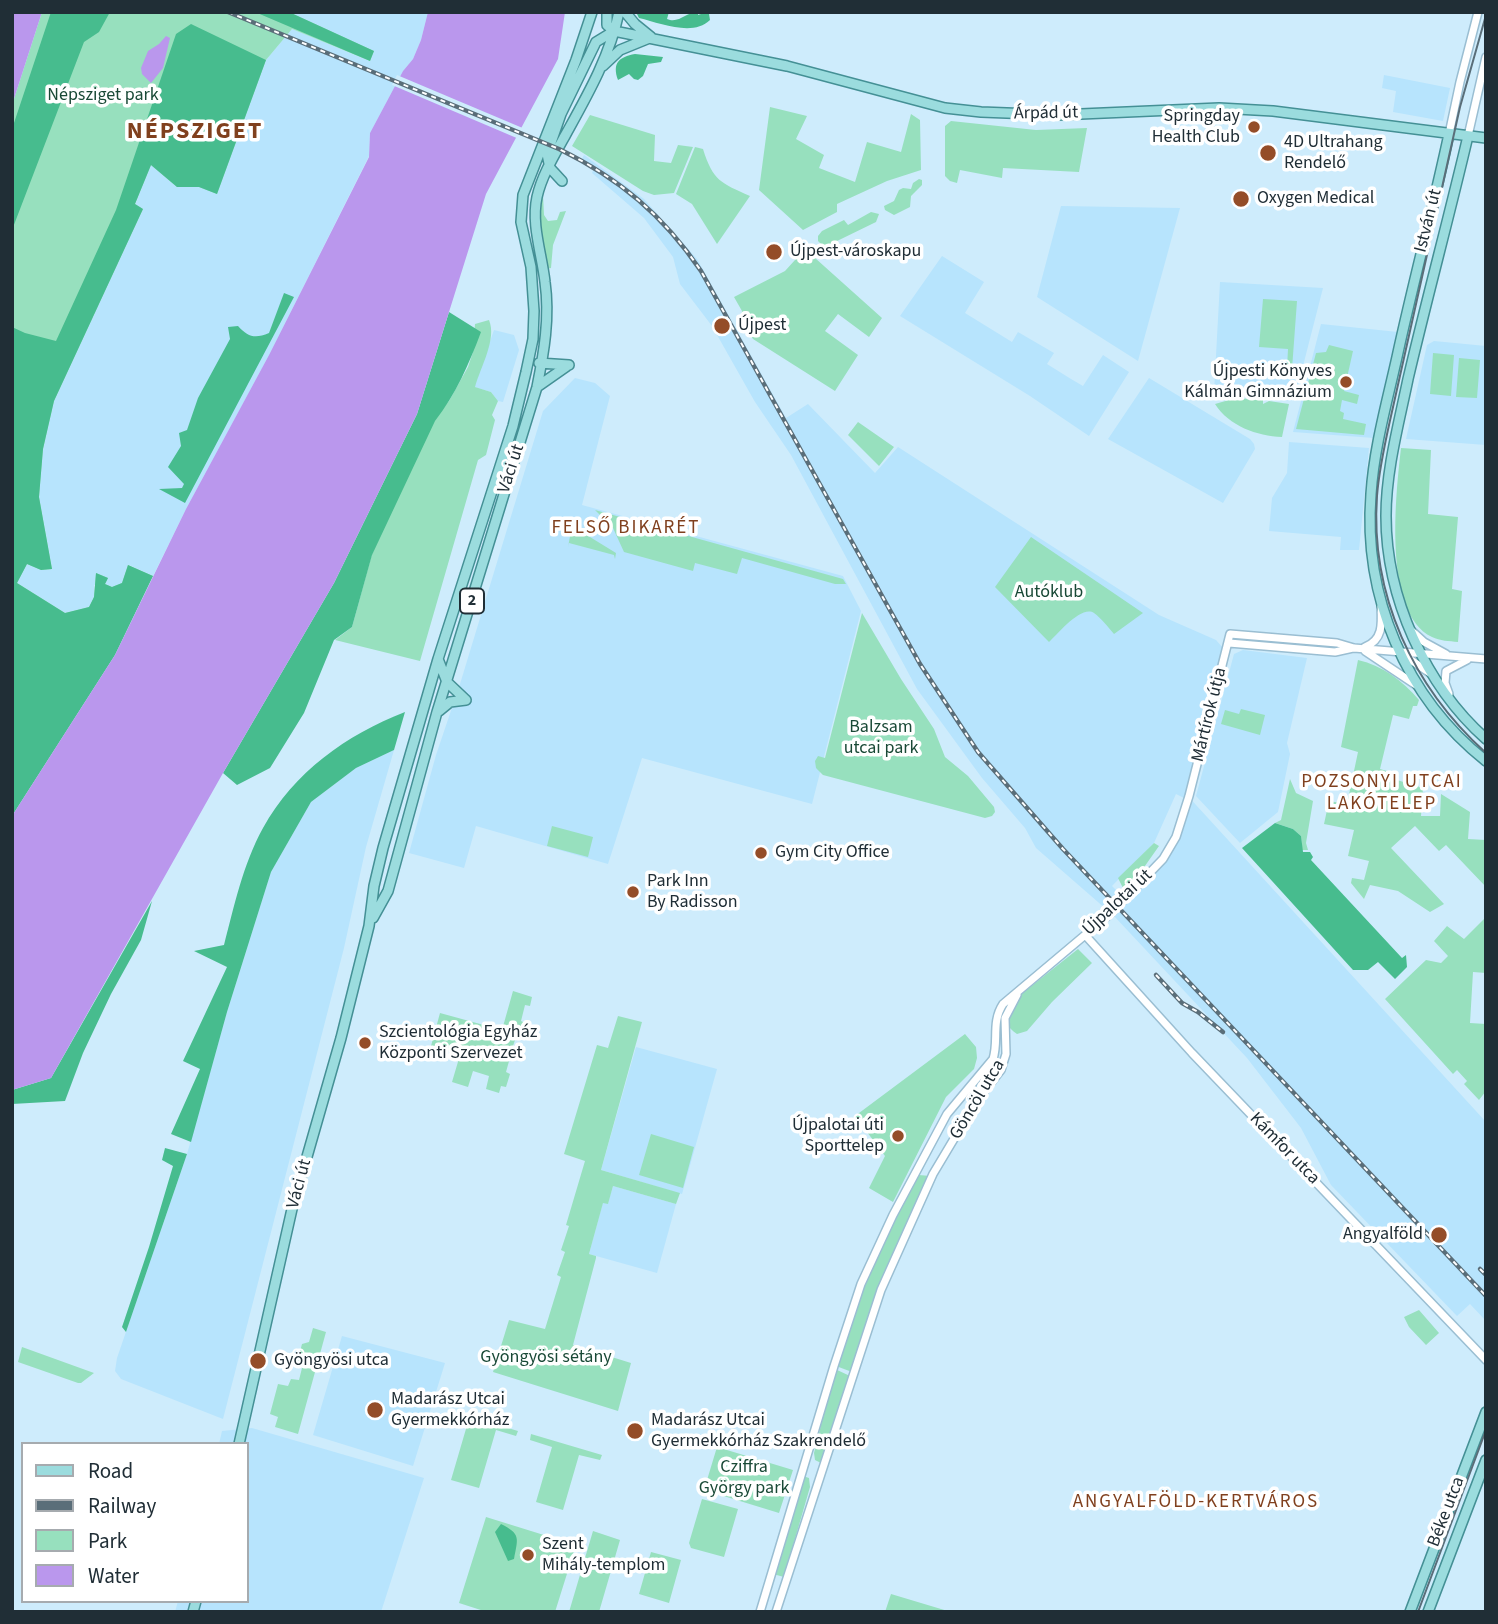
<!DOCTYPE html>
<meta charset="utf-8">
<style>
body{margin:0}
#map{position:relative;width:1498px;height:1624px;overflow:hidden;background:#ceecfc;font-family:"Source Sans 3",sans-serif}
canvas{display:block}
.frame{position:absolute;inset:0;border:14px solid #202e36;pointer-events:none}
.legend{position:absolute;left:21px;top:1442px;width:228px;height:161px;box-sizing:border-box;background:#fff;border:2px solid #a6abaf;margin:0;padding:9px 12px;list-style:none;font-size:21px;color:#202e36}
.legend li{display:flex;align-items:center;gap:14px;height:35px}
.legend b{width:35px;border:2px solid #a6abaf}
</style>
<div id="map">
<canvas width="1498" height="1624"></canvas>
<div class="frame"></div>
<ul class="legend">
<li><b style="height:9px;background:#9bdcde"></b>Road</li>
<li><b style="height:9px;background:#5a6e79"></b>Railway</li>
<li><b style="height:19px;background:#97e0be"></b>Park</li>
<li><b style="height:19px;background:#ba97ed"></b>Water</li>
</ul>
</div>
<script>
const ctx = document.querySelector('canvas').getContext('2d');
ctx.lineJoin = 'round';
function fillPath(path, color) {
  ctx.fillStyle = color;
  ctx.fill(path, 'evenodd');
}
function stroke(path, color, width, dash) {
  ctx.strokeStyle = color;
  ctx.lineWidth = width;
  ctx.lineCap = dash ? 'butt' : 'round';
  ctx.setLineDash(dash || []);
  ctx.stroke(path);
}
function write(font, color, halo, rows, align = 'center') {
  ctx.font = font + ' "Source Sans 3",sans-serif';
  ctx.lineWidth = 7;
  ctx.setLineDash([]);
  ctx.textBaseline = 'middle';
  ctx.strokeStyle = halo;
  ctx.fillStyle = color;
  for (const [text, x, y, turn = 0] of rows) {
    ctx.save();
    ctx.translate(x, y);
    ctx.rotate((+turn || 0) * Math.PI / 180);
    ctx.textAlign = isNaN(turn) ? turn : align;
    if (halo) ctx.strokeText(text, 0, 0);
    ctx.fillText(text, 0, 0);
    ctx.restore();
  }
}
const built = new Path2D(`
 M289,12h139l-7,28 -8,19 -10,12 -33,62 -1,23 -100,199 -83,154 -33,67 -24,-11 -7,19 -10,3 -7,-3 -11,1v12l-5,10 -24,6 -48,-30 10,-19 14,6 11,-1 -13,-72 4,-48 11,-48 89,-192 -8,-4 16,-41 26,23h22l18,6 49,-133 26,-31 78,32 3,-9z
 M1384,75l66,13 -7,33 -50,-9 3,-21 -14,-3z
 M584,155l60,44 53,60 89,159 22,-14 67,69 23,-26 261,168 57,25 7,8 -37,146 300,328v199l-16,-17 -13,12 -126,-131 -30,-57 -54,-70 -133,-142 -78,-68 -11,-20 -43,-50 -65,-89 -126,-234 -36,-53 -43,-76 -32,-42 -7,-27 -29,-39 -52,-45 2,-4 -14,-6zM1176,794l8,4 -13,40 -9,16 -40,42 -10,-10 42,-43z
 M1061,206l119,2 -42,153 -101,-64z
 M942,256l42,26 -19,31 47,29 6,-10 36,21 -7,11 24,15 12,7 20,-31 26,17 -40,64 -59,-40 -130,-80z
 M1220,282l103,6 -29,113 -80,-9z
 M1321,324l77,8 -24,106 -81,-6z
 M494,330l20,5 5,15 -16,52 -5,-1 -7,-9 -17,-5z
 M1434,341l52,5v99l-80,-6 21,-94z
 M575,378l20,5 15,13 -28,109 261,71 18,35 -49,193 -170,-46 -34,106 -132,-38 -12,42 -55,-15 27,-98 24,-71 83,-273z
 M1149,378l101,61 4,5 1,5 -32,54 -115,-64z
 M1289,442l80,6 -10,102h-19l1,-13 -72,-6 3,-33 15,-25z
 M1243,650l64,8 -20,85 3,11 -12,58 -38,31 -44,-47 38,-142z
 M394,750l-28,97 -22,101 -121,471 -102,-40 -6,-8 2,-13 70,-204 40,-142 44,-140 40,-70 45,-34z
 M636,1047l81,22 -35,125 -81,-24z
 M613,1186l63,18 -19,69 -68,-19 14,-52 5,1z
 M342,1336l103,27 -32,103 -100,-31z
 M252,1428l172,50 -43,134h-206l3,-11h69v-157h-28l3,-13z`);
const green = new Path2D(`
 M42,12h247l85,39 -4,10 -78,-32 -26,31 -49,134 -18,-7h-22l-26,-22 -16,39 8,5 -89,192 -11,48 -4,48 13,72 -11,1 -14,-6 -10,19 48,30 24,-6 5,-10 2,-24 12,5 -3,6 7,3 10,-4 6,-18 25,11 -141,240v-711z
 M770,107l37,9 -11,23 28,16 -5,13 36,14 12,-40 34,10 10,-38 9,6 1,50 -34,11 -50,23v8l-34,18 -44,-40z
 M590,115l65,20 -1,26 17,2 7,-18 15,2 -19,46 -20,2 -11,-4 -71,-45z
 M951,121l85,9 51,-2 -8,44 -76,-4 -1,10 -42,-8 -3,13 -7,-2 -5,-5v-50z
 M695,147l8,2c10,32 18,34 47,47l-33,48 -25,-40 -16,-10z
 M919,179l3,1v5l-11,11 -1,11 -16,8 -9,-5 -1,-4 10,-5 5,-11 4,-2 8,1 2,-6z
 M543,195l1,20 4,6 9,-1 3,-8 6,-1 -13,34 -2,23 -5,1 -6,-27 -1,-45z
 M871,212l8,2 -3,8 -41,20 -8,8 -9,-9v-5l4,-5 22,-11 4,5z
 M805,249l77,69 -13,19 -31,-23 -13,17 33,24 -23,36 -82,-52 -12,-20 1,-8 -8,-14 51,-26z
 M1263,299l34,2 -5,68 -5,-1 1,-19 -29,-2z
 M489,320c8,19 -8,46 -14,67l16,5 7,9 -6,14 3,5 -9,35 -8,5 -58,201 -85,-21 17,-13 20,-73 56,-129 21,-24 19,-34 5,-15 2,-28z
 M1329,345l24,6 -9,40 15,4 -2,9 -15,-4 -2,11 4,2 -1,6 23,5 -2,11 -68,-6 20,-76 10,-1z
 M1433,353l21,2 -3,41 -21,-2z
 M1459,358l21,2 -3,38 -21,-1z
 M1236,398l27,2v4l6,-3 20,3 -7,33c-25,-1 -53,-11 -67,-33z
 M858,422l36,25 -15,19 -31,-31z
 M1401,448l30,2 -3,64 30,3 -6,72 10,2 -4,51c-9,-1 -18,-1 -26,-5 -50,-24 -36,-145 -31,-189z
 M595,510l248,69 3,5h-11l-93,-26 -5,16 -42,-11 -2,8 -69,-19 -11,-24z
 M572,526l44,27 -1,6 -1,-4 -45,-12 -1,4z
 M1031,537l112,76 -29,21c-6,-7 -13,-16 -20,-21 -13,-8 -36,21 -45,29l-54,-55z
 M862,613l39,66 33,50 11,28 23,19 26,31 1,5 -3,4 -7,2 -162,-43 -7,-7 -1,-7 3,-5 7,2z
 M1358,660c25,6 44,20 61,40l-2,6h-4l-4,13 -16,-4 -13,54 17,5v6l26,8 -2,28h19l1,-22 29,18 -2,27 18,1v47l-40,-42 -7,6 -24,-25 -24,22 53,56 -14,8 -32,-21 -28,-6 -6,14 -13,-16 1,-5 12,2 5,-19 -21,-5 6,-26 -30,-6 5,-23 18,3 11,-52 -17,-5z
 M1241,709l24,6 -5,20 -39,-11 4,-14 14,4z
 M1290,779l6,14 17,8 -7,42 2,7h-6l-1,-14 -8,-7 -18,-6 6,-3z
 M552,826l41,11 -5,20 -41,-11z
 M1154,843l5,3 -19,27 -16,17 -6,-12z
 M1486,917v56l-13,-1 -3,51 16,1v67l-7,9 -15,-16 3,-3 -10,-11 -4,4 -68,-75 41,-39 15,3 7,-7 -14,-15 13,-15 17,13z
 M1078,949l14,14 -40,39 -25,29 -10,3c-10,-6 -14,-16 -12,-27z
 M513,991l19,6 -2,9 -5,-1 -4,16 4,2 -3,9 -4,-1 -5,15 5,1 -3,8 -4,-1 -5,18 4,2 -4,13 -5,-1 -2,7 -13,-4 3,-13 -16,-5 -5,16 -16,-5 8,-27 -29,-9 9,-33 62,17z
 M618,1016l24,6 -41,148 79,23 -4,11 -63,-18 -5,18 -5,-1 -14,51 7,2v2l-23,87 58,18 -13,48 -125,-39 16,-52 36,9 16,-52 -4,-2 8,-23 -4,-2 8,-24 -3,-1 19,-64 -21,-7 33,-109 11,3z
 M965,1034l11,13 1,11 -3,11 -28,28 -53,105 -24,-14 16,-32 -30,-40z
 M651,1134l43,13 -11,41 -44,-13z
 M919,1175l11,1 -78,196 -16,-6 28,-85 52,-103z
 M1419,1310l20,23 -13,12 -17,-18 -5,-10z
 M313,1328l13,4 -28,102 -23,-7 3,-10 -8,-3 8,-30 10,2 3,-7 8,1 3,-12 -5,-5 5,-19 7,-2z
 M22,1347l72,26 -13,10h-3l-60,-21z
 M835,1369l15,7 -29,87 -6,-3 -1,-7z
 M454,1412l64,19 -2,5 -20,-6 -17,58 -28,-8 17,-58 -16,-5z
 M531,1434l71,21 -2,5 -21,-5 -16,55 -27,-8 16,-55 -22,-7z
 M717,1447l76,23 -14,43 -75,-23z
 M803,1476l6,2 1,9 -26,90 -11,-3z
 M702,1499l36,10 -14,48 -33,-9 -2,-5z
 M486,1517l90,28 -21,67h-68l-28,-9z
 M593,1531l27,9 -21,72h-30z
 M651,1552l30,8 -12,43 -30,-9z
 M891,1594l60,18h-66z`);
const forest = new Path2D(`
 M51,12h59l-11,20 -15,10 -72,188v-101z
 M255,12h34l85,39 -4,10z
 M636,12h33l-2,7c12,5 19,-7 31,-7v3l6,-2 5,1 1,6c-17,17 -50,3 -71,-2z
 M191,24l75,36 -49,134 -18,-7h-22l-26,-22 -16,39 8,5 -89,192 -11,48 -4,48 13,72 -11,1 -14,-6 -10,19 48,30 24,-6 5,-10 2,-24 12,5 -3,6 7,3 10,-4 6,-18 25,11 -38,79 -103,161v-489l13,6 31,8 60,-131 60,-176z
 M635,54l28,3 -2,5 -13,2 -5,12 -5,4 -4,-1 -5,-5 -11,6c-6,-17 1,-23 17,-26z
 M284,293l10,4 -109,206 -26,-14 23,-1 2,-4 -16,-17 13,-21 -2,-13 8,-3 11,-32 32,-59 -2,-12 10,-1c10,11 17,13 31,7z
 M449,312l32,20c-12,32 -25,62 -46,89l-63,134 -20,72 -18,13 -30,73 -34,55 -33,17 -14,-12 111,-190 83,-169z
 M405,712l-11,38 -38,18 -45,34 -40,70 -44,140 -36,130 -20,-8 29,-65 -17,-8 44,-94 -33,-16 30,-6c10,-38 19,-81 39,-117 31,-56 83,-93 142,-116z
 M1275,823l18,6 8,7 2,16h7l3,5 -2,3 91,98 4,-3 1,12 -12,12 -17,-17 -10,8h-15l-111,-122z
 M152,901l-11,39 -30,54 -28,59 -18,48 -53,3v-14l39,-12z
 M165,1148l22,6 -61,178 -4,-5 27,-80 24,-81 -11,-6z
 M501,1524c20,10 17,14 13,35l-6,2 -13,-29z`);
const water = new Path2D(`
 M12,12h30l-30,93z
 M428,12h137l-7,47 -72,135 -69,220 -83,169 -111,190 -172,305 -39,12v-274l103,-161 71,-146 83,-154 100,-198 1,-24 33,-62 10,-12 8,-19z
 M166,36l4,2 -7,30 -12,15 -9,-9 -1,-6 7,-17 11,-7z`);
const pier = new Path2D(`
 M397,75l128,54 -6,10 -127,-54z`);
const minor = new Path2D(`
 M1449,134l11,-52 18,-70
 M1468,136l18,-79
 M1412,631l12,11 22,12
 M1229,643l106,9 18,-4
 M1365,647c18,-7 17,-23 16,-40
 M1365,651l51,34
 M1402,654l28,19
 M1449,694l-4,-11 1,-12 21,-11
 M1085,935l107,118 294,307
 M760,1612l74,-246 27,-82 32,-69 54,-101 46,-55c6,-18 -2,-37 10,-55l107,-90 53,-55 13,-22 13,-41 41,-162 107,9 17,5 132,11
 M776,1612l105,-322 52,-116 43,-72 25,-32 5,-16 -1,-36 12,-23`);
const major = new Path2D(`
 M607,12v13l7,6
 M625,12l10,12 16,13
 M614,31l173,35 158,42 36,4 77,3 161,-7 54,3 213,27
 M603,66l17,-16 27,-11
 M1449,134c-16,75 -36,149 -52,223 -10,45 -23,91 -26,137 -8,102 34,203 115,267
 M1468,136c-19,81 -41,162 -60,243 -9,44 -22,91 -22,137 0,81 39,169 100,223
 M562,181l-12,-13 -3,-14 14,-40 35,-72 18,-11
 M539,363l30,2
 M537,387l30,-21
 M438,659l9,23 19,18
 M439,711l11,-9 16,-2
 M373,918l15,-27 49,-179 100,-325c7,-35 13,-69 8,-105 -3,-28 -14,-57 -8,-85 5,-22 18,-43 29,-63 21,-38 44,-78 53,-122
 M239,1444l53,-235 49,-171 28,-112 5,-40 9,-38 55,-189 75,-233 13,-54 7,-33 1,-28 -3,-44 -10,-45 2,-27 53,-135 16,-48
 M193,1612l3,-11
 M1410,1612l76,-200
 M1428,1612l58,-152`);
const tram = new Path2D(`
 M1486,15l-26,92 -69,309c-6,27 -12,53 -14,80 -7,99 36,191 109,257
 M1418,1612l68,-182`);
const rail = new Path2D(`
 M228,12l331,137c61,30 104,66 142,122l219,393 58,88 85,97 423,447
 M1156,975l26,28 16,9 25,20
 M1480,1269l6,6`);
const markers = [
 [1254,127,7,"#944d28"],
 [1268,153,9,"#944d28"],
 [1241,199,9,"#944d28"],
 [774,252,9,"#944d28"],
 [722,326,9,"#944d28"],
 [1346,382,7,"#944d28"],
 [761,853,7,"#944d28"],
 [633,892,7,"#944d28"],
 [365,1043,7,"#944d28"],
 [898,1136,7,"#944d28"],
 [1439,1235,9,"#944d28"],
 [258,1361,9,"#944d28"],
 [375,1410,9,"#944d28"],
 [635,1431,9,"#944d28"],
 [528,1555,7,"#944d28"]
];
const shields = [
 [472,601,24]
];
const shieldNames = [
 ["2",472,601]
];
const parkNames = [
 ["Népsziget park",103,96],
 ["Autóklub",1049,593],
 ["Balzsam",881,728],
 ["utcai park",881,749],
 ["Gyöngyösi sétány",546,1358],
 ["Cziffra",744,1468],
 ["György park",744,1489]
];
const streetNames = [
 ["Árpád út",1046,114,-1],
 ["István út",1429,221,-76],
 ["Váci út",512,469,-72],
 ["Mártírok útja",1210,715,-76],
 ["Újpalotai út",1118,903,-43],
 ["Göncöl utca",978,1100,-59],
 ["Kámfor utca",1284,1149,46],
 ["Váci út",300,1184,-75],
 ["Béke utca",1447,1512,-69]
];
const poiNames = [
 ["Springday",1240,117,"right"],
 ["Health Club",1240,138,"right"],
 ["4D Ultrahang",1284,143],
 ["Rendelő",1284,164],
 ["Oxygen Medical",1257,199],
 ["Újpest-városkapu",790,252],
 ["Újpest",738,326],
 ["Újpesti Könyves",1332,372,"right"],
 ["Kálmán Gimnázium",1332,393,"right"],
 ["Gym City Office",775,853],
 ["Park Inn",647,882],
 ["By Radisson",647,903],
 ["Szcientológia Egyház",379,1033],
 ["Központi Szervezet",379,1054],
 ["Újpalotai úti",884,1126,"right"],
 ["Sporttelep",884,1147,"right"],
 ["Angyalföld",1423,1235,"right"],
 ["Gyöngyösi utca",274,1361],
 ["Madarász Utcai",391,1400],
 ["Gyermekkórház",391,1421],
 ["Madarász Utcai",651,1421],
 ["Gyermekkórház Szakrendelő",651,1442],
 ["Szent",542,1545],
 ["Mihály-templom",542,1566]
];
const neighbourhoodNames = [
 ["FELSŐ BIKARÉT",626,529],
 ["POZSONYI UTCAI",1382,783],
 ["LAKÓTELEP",1382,805],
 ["ANGYALFÖLD-KERTVÁROS",1196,1503]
];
const districtNames = [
 ["NÉPSZIGET",195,133]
];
fillPath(built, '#b7e4fd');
fillPath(green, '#97e0be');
fillPath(forest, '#47bc8e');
fillPath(water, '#ba97ed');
fillPath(pier, '#ceecfc');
stroke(minor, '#9abed2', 10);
stroke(major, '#449095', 12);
stroke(minor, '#fff', 7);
stroke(major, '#9bdcde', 9);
stroke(tram, '#5a6e79', 2);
stroke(rail, '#5a6e79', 4.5);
stroke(rail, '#fff', 2, [5]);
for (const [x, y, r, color] of markers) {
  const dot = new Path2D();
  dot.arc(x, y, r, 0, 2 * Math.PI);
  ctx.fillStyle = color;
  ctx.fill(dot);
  stroke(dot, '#fff', 2.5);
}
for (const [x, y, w] of shields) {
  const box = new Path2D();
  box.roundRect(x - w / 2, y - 12.5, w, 25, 5);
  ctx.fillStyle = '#fff';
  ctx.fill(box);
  stroke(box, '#202e36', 2);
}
write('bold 16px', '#202e36', null, shieldNames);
write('18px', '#194936', '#fff', parkNames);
write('18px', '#202e36', '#fff', streetNames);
write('18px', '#202e36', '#fff', poiNames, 'left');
ctx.letterSpacing = '2px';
write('19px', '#80401e', '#fff', neighbourhoodNames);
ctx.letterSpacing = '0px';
ctx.letterSpacing = '2px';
write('bold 24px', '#80401e', '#fff', districtNames);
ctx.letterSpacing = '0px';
</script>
